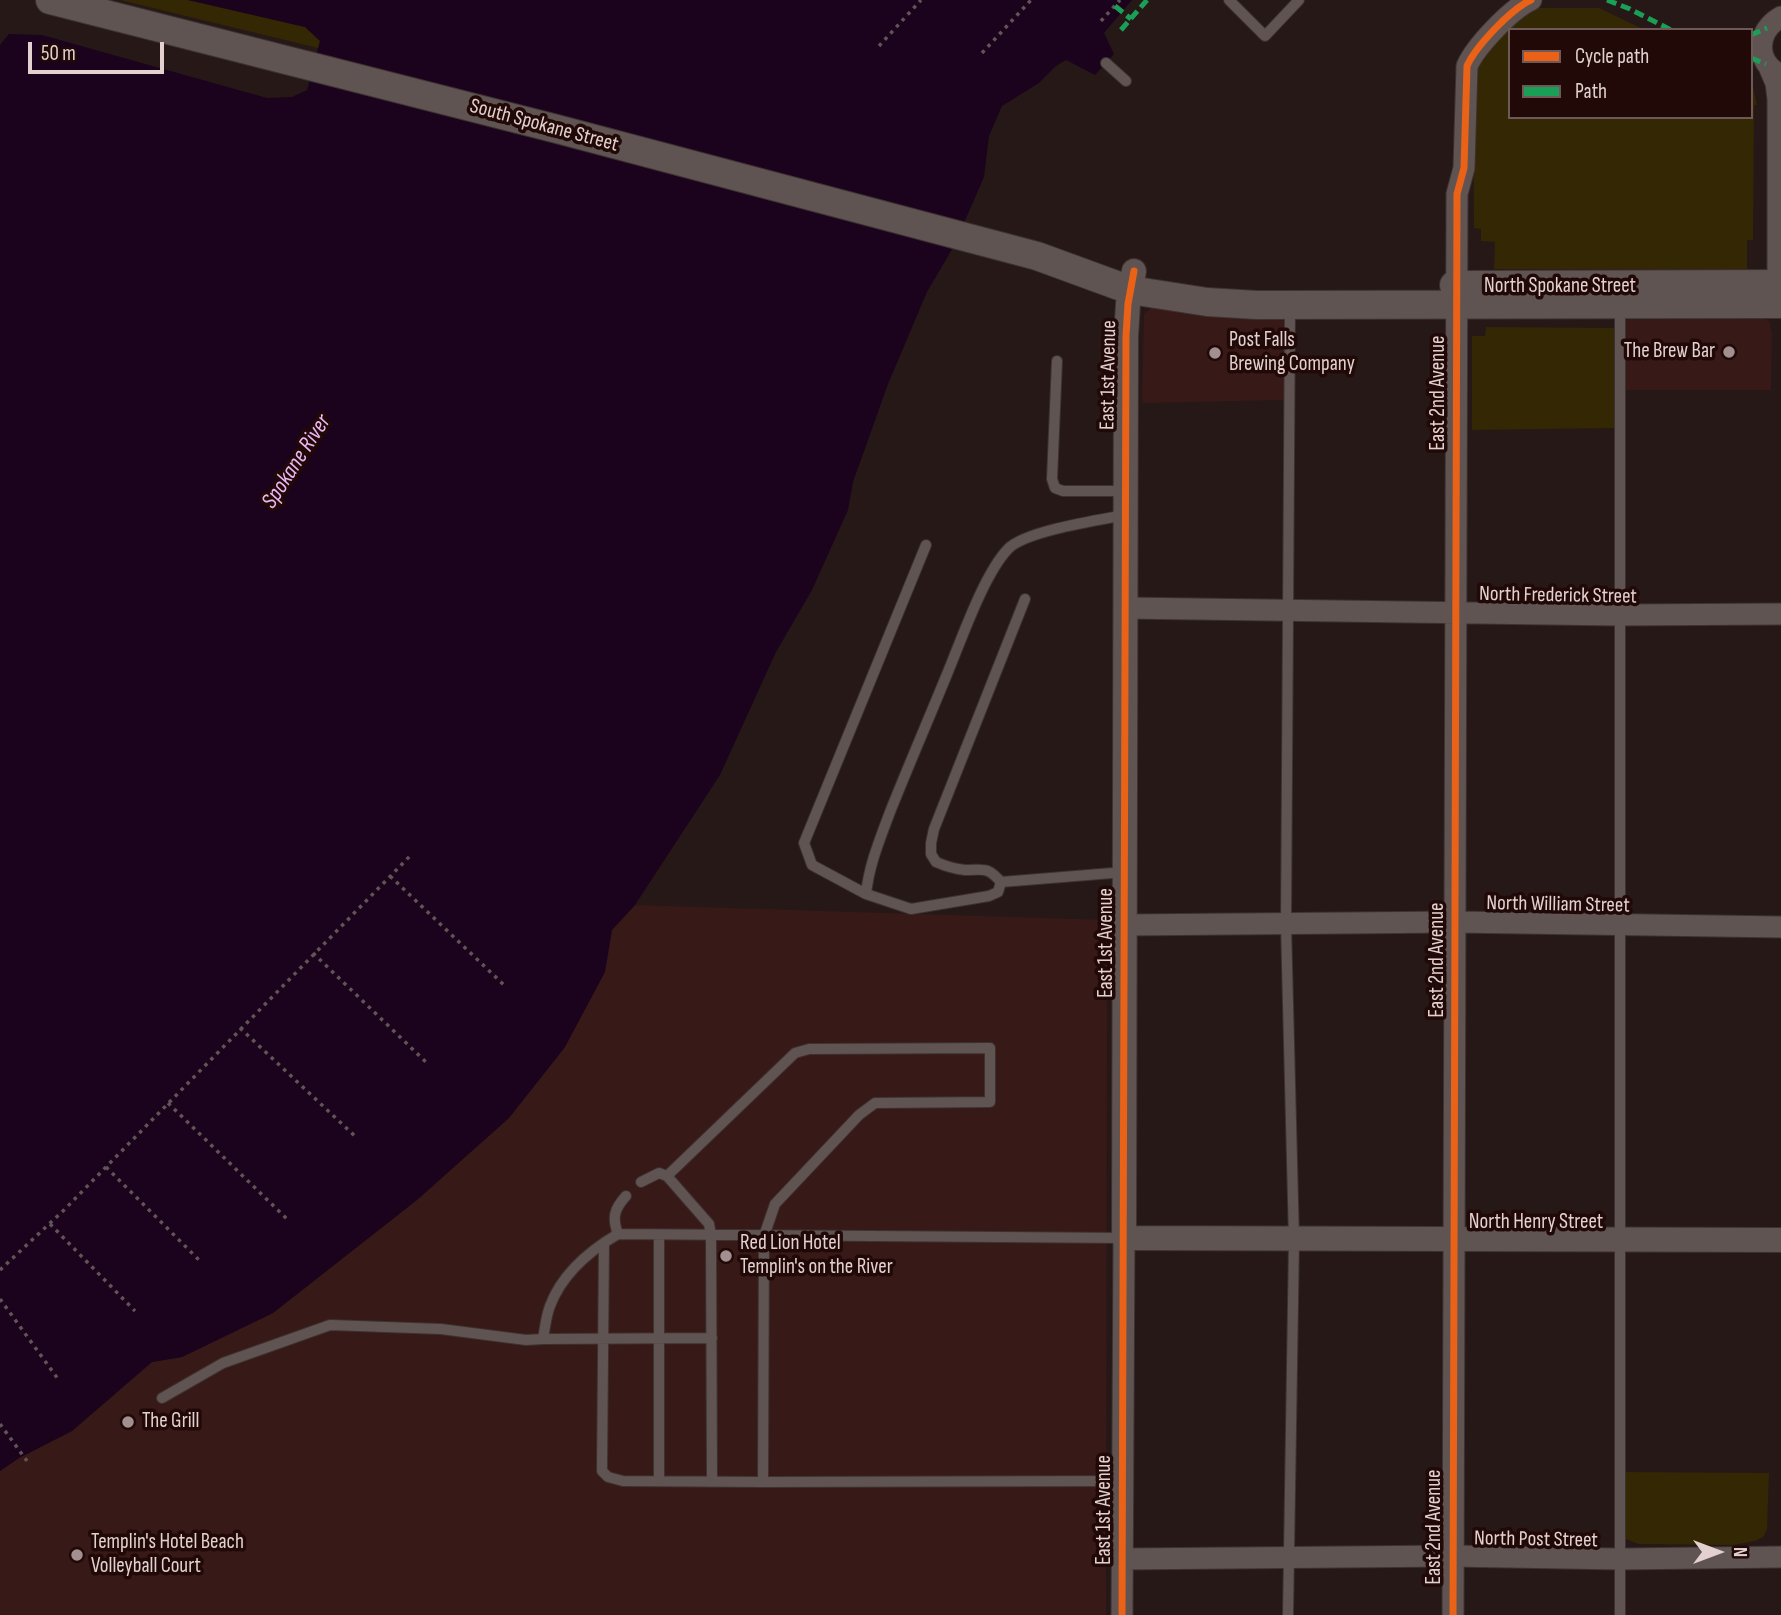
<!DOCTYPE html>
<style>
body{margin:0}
#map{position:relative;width:1781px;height:1615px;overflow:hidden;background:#261817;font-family:"Sofia Sans Condensed",sans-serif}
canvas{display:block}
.legend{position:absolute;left:1508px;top:28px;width:245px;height:91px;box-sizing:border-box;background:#210908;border:2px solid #6f5958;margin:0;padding:9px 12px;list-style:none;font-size:21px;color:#e3d1cf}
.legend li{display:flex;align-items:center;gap:14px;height:35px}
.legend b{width:35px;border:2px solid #6f5958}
.north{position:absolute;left:1683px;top:1517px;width:70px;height:70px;-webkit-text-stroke:5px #210908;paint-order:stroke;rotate:90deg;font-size:19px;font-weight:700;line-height:28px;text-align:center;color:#e3d1cf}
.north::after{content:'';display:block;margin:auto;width:24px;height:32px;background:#e3d1cf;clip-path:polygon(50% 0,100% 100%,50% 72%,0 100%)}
.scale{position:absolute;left:28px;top:42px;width:136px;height:32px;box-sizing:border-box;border:4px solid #e3d1cf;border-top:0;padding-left:9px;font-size:21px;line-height:24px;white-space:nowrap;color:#e3d1cf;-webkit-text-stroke:5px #210908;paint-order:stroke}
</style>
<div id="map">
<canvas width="1781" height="1615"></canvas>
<ul class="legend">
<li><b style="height:9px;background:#ea6118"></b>Cycle path</li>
<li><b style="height:9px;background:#1a9f57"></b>Path</li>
</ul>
<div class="north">N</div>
<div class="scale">50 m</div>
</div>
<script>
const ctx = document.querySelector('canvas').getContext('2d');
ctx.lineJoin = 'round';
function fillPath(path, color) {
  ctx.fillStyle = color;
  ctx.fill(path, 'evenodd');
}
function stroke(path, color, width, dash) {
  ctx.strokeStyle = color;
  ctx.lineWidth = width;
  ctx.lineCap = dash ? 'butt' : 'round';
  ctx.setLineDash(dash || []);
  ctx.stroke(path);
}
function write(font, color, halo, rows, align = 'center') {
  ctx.font = font + ' "Sofia Sans Condensed",sans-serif';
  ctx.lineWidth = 7;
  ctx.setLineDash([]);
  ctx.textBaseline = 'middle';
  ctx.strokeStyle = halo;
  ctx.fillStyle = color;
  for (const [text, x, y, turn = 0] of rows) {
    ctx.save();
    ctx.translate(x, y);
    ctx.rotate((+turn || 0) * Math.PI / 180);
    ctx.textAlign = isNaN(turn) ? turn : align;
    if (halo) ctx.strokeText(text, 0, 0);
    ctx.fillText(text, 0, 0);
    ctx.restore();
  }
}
const built = new Path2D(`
 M1154,305l130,6 2,89 -144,3 2,-89z
 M1762,313l8,10 2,11 -1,56h-158l1,-70 73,-1z
 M635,905l472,15 -1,695h-1106v-144l19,-13 53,-27 80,-69 30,-5 91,-44 144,-113 92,-82 56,-71 43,-102 4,-15z`);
const green = new Path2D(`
 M120,0h68l117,27 15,14 -2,7z
 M1536,8h63l46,22h-135v87h241v-35l1,1 5,22h-3l-1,135h-6v29h-253l1,-27 -14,-1v-12l-7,-1 -1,-150 4,-15 47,-50z
 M1486,327l128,1v100l-142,2v-94h13z
 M1623,1472l146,1 -2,57 -4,7 -8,4 -22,4 -94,-1 -16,-6z`);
const water = new Path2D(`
 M188,0h944l-28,33 10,21 -19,21 -29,-15 -10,6 -17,17 -37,23 -13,30 -5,41 -30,69 -27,46 -39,92 -35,98 -5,28 -36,80 -36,62 -56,123 -85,130 -23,25 -7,42 -40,75 -56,71 -92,82 -144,113 -91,44 -30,5 -80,69 -53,27 -19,13v-1426l9,-11 33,1 225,63 25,-1 15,-7 13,-49 -15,-14z`);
const path = new Path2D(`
 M1101,21l19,-21
 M879,46l42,-46
 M982,53l49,-53
 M390,876l114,109
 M313,953l116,112
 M240,1028l117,110
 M168,1103l119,116
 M106,1167l95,95
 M50,1224l85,87
 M0,1270l64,-60 346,-354
 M0,1299l58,80
 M0,1424l27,37`);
const service = new Path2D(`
 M1229,0l36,36 34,-36
 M1106,63l20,18
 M1620,305v1310
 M1057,361l-5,118 3,9 8,3h62
 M1125,872l-124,10 -3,10 -9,4 -78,13 -45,-15c3,-29 14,-55 24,-82 18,-45 37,-89 55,-133 15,-35 38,-104 63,-130 17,-18 91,-29 117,-34
 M1001,882c-14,-16 -17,-12 -36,-12 -10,-1 -20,-4 -29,-8l-5,-8v-11l3,-14 91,-230
 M866,894l-54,-29 -8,-22 122,-298
 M641,1182l18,-9 8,3
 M618,1234c-6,-16 -4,-25 8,-38
 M659,1235v246
 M604,1243l-2,228 6,6 15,4 140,1 1,-246 11,-32 84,-89 16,-12 115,-1v-54l-181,1 -14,4 -128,123 42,48 2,11 1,247
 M543,1339l169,-1
 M162,1398l61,-35 107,-38 111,4 85,11 17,-1c2,-11 3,-23 7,-33 12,-32 39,-55 68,-72l506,4
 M763,1482l359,-1
 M1288,1615l6,-375 -8,-315 4,-619`);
const minor = new Path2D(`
 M1770,69l6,14 2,16v185
 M1781,75c-27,-13 -25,-44 0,-58
 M1125,608l493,7 163,-1
 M1125,925l330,-3 326,5
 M1122,1559l330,-3 168,3 161,-2
 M1122,1615l2,-377
 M1453,1615l4,-1421 7,-26 3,-102c9,-20 44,-57 64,-66`);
const tertiary = new Path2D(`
 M1134,271l-6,33 -2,32 -2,902 657,2`);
const secondary = new Path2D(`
 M50,0l507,129 480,127 93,34 77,12 50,3 524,-1
 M1454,285l327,-1`);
const quiet = new Path2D(`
 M1607,0l23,9 41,21
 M1115,6l16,13
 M1121,30l26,-30
 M1751,35l16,-7
 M1751,58l15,6`);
const cycleway = new Path2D(`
 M1122,1615l4,-1279 2,-32 6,-33
 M1453,1615l4,-1421 7,-26 3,-102c9,-20 44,-57 64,-66`);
const markers = [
 [1729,352,7,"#a1908f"],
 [1215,353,7,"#a1908f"],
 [726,1256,7,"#a1908f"],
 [128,1422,7,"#a1908f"],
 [77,1555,7,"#a1908f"]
];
const streetNames = [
 ["South Spokane Street",544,126,15],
 ["North Spokane Street",1560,287],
 ["East 1st Avenue",1109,375,-89],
 ["East 2nd Avenue",1439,393,-90],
 ["North Frederick Street",1558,596,1],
 ["North William Street",1558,905,1],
 ["East 1st Avenue",1107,943,-90],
 ["East 2nd Avenue",1438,960,-90],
 ["North Henry Street",1536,1223],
 ["East 1st Avenue",1105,1510,-90],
 ["East 2nd Avenue",1435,1527,-90],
 ["North Post Street",1536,1540,1]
];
const poiNames = [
 ["Post Falls",1229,341],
 ["Brewing Company",1229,365],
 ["The Brew Bar",1715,352,"right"],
 ["Red Lion Hotel",740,1244],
 ["Templin's on the River",740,1268],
 ["The Grill",142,1422],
 ["Templin's Hotel Beach",91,1543],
 ["Volleyball Court",91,1567]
];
const waterNames = [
 ["Spokane River",297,462,-57]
];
fillPath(built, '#371917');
fillPath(green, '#342704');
fillPath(water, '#1b031d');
stroke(service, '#3d3231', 12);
stroke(minor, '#3d3231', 23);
stroke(tertiary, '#3d3231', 26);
stroke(secondary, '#3d3231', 30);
stroke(path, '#605555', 3.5, [3.5, 5]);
stroke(service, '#5f5452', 10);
stroke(minor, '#5f5452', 21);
stroke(tertiary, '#5f5452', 24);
stroke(secondary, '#5f5452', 28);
stroke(quiet, '#1a9f57', 5, [10, 5]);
stroke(cycleway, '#ea6118', 7);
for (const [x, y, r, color] of markers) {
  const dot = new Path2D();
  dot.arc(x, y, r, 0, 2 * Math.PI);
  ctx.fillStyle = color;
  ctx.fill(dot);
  stroke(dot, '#210908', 2.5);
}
write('21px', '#e3d1cf', '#210908', streetNames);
write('21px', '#e3d1cf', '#210908', poiNames, 'left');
write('italic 23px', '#ebb6f3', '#210908', waterNames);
</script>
